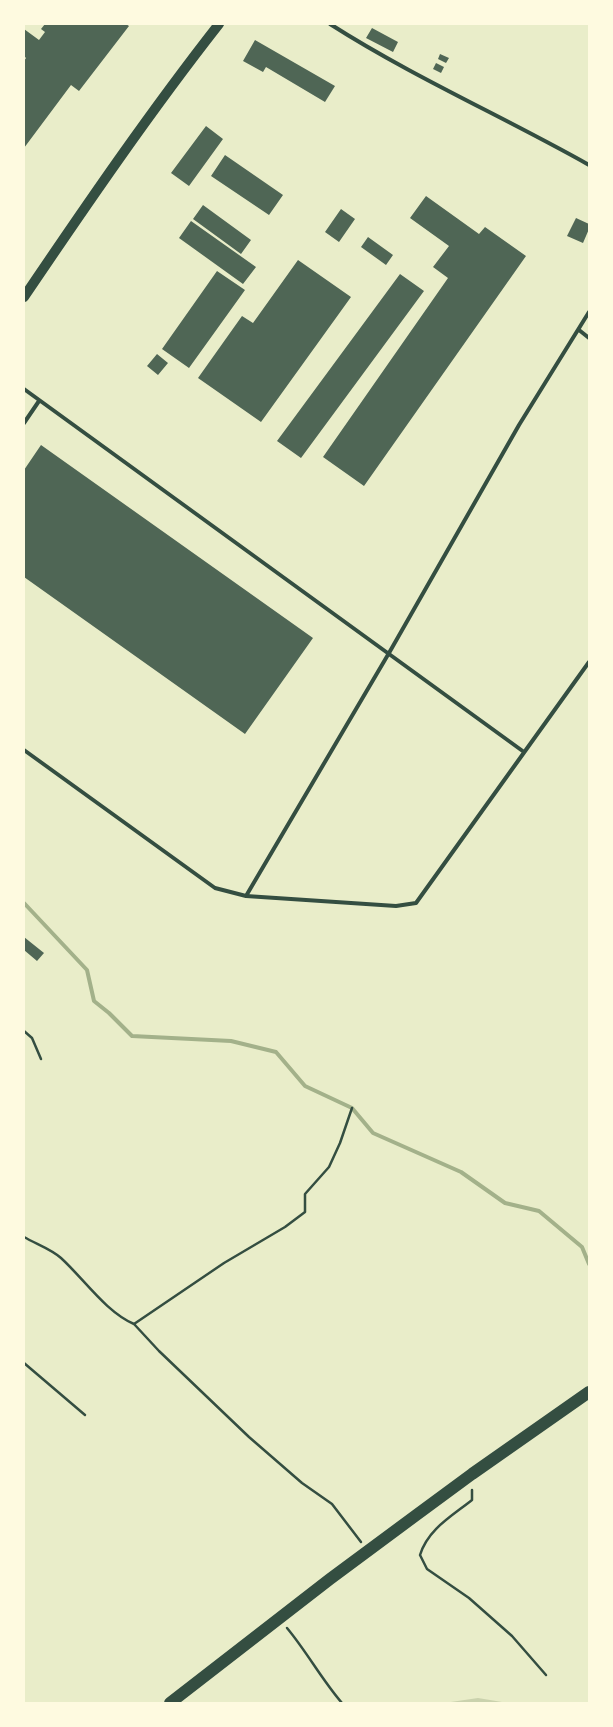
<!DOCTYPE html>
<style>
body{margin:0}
#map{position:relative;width:613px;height:1727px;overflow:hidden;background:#e9edc9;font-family:"Noto Sans",sans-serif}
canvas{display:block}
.frame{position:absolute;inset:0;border:25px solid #fefae0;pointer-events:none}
</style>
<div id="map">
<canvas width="613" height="1727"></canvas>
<div class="frame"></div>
</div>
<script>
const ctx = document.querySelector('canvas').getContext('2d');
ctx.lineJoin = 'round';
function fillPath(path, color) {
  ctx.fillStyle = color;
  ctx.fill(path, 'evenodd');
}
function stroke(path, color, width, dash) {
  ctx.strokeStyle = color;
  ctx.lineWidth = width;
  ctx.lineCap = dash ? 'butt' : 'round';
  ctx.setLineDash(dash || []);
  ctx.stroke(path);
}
const green = new Path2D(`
 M478,1698l30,5h-64z`);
const stream = new Path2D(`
 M24,903l63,67 7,31 15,12 23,23 99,5 45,11 29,34 47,22 21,25 88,39 44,31 34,8 43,36 7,17`);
const building = new Path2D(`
 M45,24h81l3,2 -50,65 -8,-6 -47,63v-87l2,-3 -2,-2v-27l15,11 6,-8 -4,-3z
 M372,28l26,14 -5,10 -27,-14z
 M255,40l80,46 -10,16 -59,-35 -3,5 -20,-11z
 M440,54l9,4 -3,5 -8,-4z
 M436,63l8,4 -3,6 -8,-4z
 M206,126l17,13 -34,47 -18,-13z
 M225,155l58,40 -14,20 -58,-39z
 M426,196l53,38 6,-7 41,29 -162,230 -41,-29 125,-179 -15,-11 16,-21 -39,-28z
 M203,205l48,35 -10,14 -48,-35z
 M341,209l14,10 -16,23 -14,-10z
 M576,218l13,6v5l-6,14 -16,-7z
 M191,221l65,46 -13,17 -64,-46z
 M368,237l25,18 -7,10 -25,-18z
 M298,260l53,37 -90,125 -63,-44 44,-62 11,7z
 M217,271l28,19 -56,78 -27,-19z
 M400,274l24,17 -123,167 -24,-17z
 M157,354l11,9 -10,12 -11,-9z
 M41,445l272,193 -68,96 -221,-157v-107z
 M24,937l20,16 -7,8 -13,-11z`);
const path = new Path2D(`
 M24,1031l8,7 9,21
 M24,1237c12,7 27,12 37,21 23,21 45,54 73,66l90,-61 61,-36 20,-15v-18l24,-27 11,-24 12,-35
 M134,1324l25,27 90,86 53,46 30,21 29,38
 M24,1363l61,52
 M472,1490v10c-20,16 -44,29 -52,55l7,14 42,29 43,38 34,39
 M287,1628c20,24 35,52 55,75`);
const service = new Path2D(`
 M330,24c83,53 174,93 259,141
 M579,330l10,8
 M24,389l500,363
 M24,423l15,-22
 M24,750l191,138 31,8 150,10 20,-3 173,-241
 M246,896l143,-243 130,-228 70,-113`);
const secondary = new Path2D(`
 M24,297c63,-93 126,-185 195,-273`);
const primary = new Path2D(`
 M170,1703l160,-124 85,-63 57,-42 117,-82`);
fillPath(green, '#cad2ad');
stroke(stream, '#a3b18a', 4);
fillPath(building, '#4f6655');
stroke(path, '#344e41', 2.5);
stroke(service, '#344e41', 4);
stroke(secondary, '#344e41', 10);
stroke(primary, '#344e41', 12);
</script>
